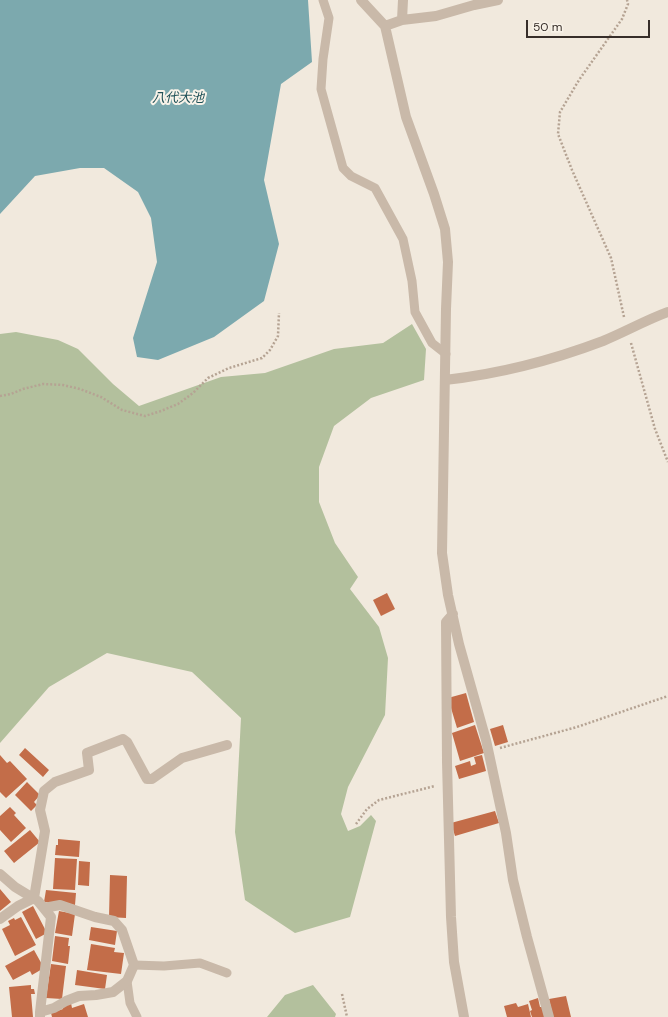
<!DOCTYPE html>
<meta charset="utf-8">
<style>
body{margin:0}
#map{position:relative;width:668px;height:1017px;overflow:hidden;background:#f1e9dd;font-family:"DM Sans",sans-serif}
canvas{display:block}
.scale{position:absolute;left:526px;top:20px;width:124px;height:18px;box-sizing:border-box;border:2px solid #372e29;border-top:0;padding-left:5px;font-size:12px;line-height:14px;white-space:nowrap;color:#372e29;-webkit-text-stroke:3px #f9f3e9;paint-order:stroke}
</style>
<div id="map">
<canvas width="668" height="1017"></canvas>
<div class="scale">50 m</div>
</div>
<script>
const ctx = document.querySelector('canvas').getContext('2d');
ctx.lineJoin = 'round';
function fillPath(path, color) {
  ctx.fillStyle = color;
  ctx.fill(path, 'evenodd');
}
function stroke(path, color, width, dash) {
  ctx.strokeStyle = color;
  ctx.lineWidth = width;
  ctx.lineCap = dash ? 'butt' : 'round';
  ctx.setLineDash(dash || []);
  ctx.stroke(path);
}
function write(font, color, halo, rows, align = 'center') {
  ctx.font = font + ' "DM Sans","Noto Sans JP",sans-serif';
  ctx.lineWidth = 4;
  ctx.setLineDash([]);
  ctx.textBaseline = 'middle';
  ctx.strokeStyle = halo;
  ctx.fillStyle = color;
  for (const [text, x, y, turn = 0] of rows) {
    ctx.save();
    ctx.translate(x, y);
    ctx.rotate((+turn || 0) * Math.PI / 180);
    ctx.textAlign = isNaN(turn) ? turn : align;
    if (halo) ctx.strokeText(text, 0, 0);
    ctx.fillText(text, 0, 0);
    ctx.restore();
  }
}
const green = new Path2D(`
 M412,324l14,25 -2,31 -53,18 -37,28 -15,41v35l16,41 23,34 -8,12 29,38 9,31 -3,57 -37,72 -7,27 7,17 12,-5 11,-11 5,6 -26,96 -55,16 -50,-33 -10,-68 6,-114 -49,-46 -85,-19 -58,34 -49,56v-409l16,-2 42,8 20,9 35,35 26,22 82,-29 44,-4 69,-24 49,-6z
 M313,985l23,29 -1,3h-68l18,-22z`);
const water = new Path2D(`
 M0,0h308l4,62 -31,22 -17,96 15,64 -15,57 -50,36 -56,23 -21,-3 -4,-19 24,-76 -6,-44 -13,-26 -34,-24h-24l-45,8 -35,38z`);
const building = new Path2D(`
 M387,593l8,16 -14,7 -8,-16z
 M466,693l8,29 -17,6 -9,-30z
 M475,725l9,28 -24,8 -8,-28z
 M503,725l5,17 -13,4 -5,-17z
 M25,748l24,22 -6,7 -24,-22z
 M0,755l7,8 3,-2 17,18 -21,19 -6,-6z
 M482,755l4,16 -27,8 -4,-13 15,-5 1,5 5,-2 -2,-7z
 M27,782l13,13 -6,7 3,3 -6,6 -16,-16z
 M10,807l6,6 -2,2 12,13 -15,14 -11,-12v-14z
 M495,811l4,12 -44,13 -4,-13z
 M30,830l10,12 -26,21 -10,-12z
 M58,839l22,2 -1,16 -24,-2 1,-10h2z
 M55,858l22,1 -2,31 -22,-1z
 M79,861l11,1 -1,24 -11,-1z
 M110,875l17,1 -1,42 -17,-1z
 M0,889l11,13 -11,9z
 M46,890l30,3 -1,12 -31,-3z
 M33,906l14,27 -11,6 -14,-27z
 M59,911l16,3 -3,22 -17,-3z
 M21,917l15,28 -21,11 -13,-27 8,-4 -2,-4 6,-3 1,2z
 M91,927l26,4 -2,14 -26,-5z
 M55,936l14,2 -1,8h2l-2,18 -16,-3z
 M91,944l24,4 -1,4 10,1 -3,21 -34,-4z
 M34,950l10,18 -12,7 -2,-4 -17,9 -8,-14z
 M51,964l15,2 -4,33 -16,-1z
 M77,970l30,5 -2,14 -30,-4z
 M31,985v4h3l1,5h-4l2,23h-21l-3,-30z
 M566,996l5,21h-18l-4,-18z
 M538,998l2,9h2l4,10h-14l-2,-6 2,-1 -3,-9z
 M71,1003l1,5 12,-4 4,13h-36l-1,-4 12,-4 -1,-3z
 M516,1003l2,4 10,-3 3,13h-24l-3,-11z`);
const path = new Path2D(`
 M624,317l-13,-59 -39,-88 -14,-36 2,-22 19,-32 43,-61 6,-15 -1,-4
 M631,343l24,86 13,33
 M0,396l11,-2 12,-5 20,-5 20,1 17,4 21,8 21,13 23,6 16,-5 17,-7 15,-11 15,-15 21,-10 33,-10 8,-8 8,-14 1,-23
 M500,748l77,-21 91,-31
 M356,824l11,-15 12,-9 56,-14
 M342,994l5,23`);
const service = new Path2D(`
 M323,0l6,18 -6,41 -2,30 22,79 8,8 24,12 28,51 9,42 3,31 17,31 14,11
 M134,965l30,1 36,-3 27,10
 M127,981l3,22 7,14`);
const minor = new Path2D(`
 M361,0l24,26 21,91 28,77 11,35 3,33 -2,47 -4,244 6,42 11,49 27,96 20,93 7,47 14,57 22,80
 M402,20l1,-20
 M385,26l17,-6 34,-4 38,-11 24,-5
 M445,380c54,-6 108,-20 158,-39 22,-9 43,-21 65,-29
 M453,614l-7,8 1,140 4,155 3,45 10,55
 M0,874l15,13 23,14 13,16 -11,95v5
 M0,919l18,-13 16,-8 11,-67 -5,-21 4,-19 11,-9 34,-12 -2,-17 36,-14 4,3 20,37h5l30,-21 45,-13
 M40,1012l14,-4 12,-7 13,-5 17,-1 17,-3 14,-11 7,-16 -12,-35 -8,-9 -19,-4 -35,-12 -16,3`);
const waterNames = [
 ["八代大池",178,99]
];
fillPath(green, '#b3c09d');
fillPath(water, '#7ca9ae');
fillPath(building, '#c36d49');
stroke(path, '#b5a393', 2.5, [2, 2]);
stroke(service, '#c9b9a9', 9);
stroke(minor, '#c9b9a9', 10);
write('italic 13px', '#1f5057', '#f9f3e9', waterNames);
</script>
